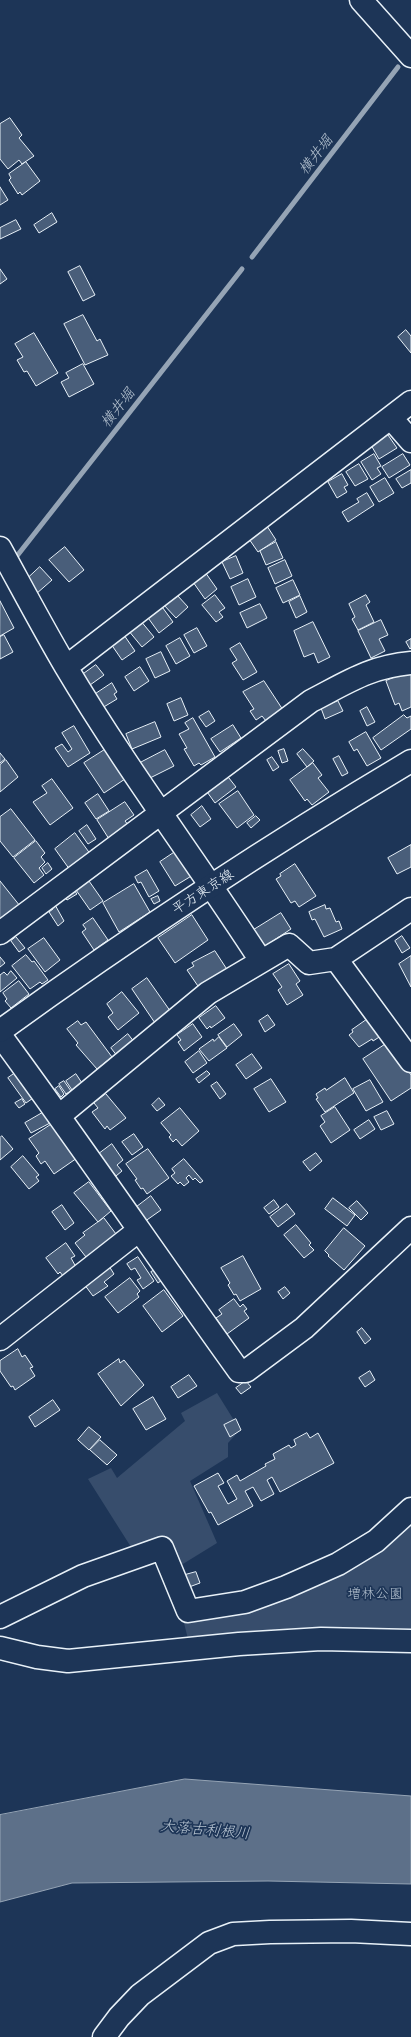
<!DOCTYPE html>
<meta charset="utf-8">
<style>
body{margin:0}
canvas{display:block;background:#1d3557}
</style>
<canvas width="411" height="2037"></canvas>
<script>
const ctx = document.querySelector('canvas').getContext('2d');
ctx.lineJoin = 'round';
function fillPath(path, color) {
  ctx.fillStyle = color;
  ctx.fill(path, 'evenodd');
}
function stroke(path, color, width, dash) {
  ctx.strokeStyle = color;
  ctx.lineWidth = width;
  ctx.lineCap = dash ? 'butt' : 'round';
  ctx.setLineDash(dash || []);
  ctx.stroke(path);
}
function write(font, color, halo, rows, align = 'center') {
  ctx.font = font + ' Delius,"Klee One",sans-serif';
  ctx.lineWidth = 3.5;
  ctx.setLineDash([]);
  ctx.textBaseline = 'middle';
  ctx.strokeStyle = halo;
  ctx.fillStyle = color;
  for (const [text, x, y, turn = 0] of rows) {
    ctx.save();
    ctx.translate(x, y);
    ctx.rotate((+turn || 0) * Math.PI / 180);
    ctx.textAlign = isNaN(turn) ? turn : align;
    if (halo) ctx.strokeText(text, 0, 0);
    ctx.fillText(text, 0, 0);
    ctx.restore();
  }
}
const green = new Path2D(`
 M217,1393l23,37 -12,13v14l-38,24 27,62 -39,24 -16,-28 -31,8 -43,-68 23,-11 6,10 68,-57 -4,-8z
 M411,1522v109l-60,-3 -163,11 -4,-16 61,-13z`);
const water = new Path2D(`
 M185,1779l226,17v88l-143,-3 -196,2 -72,19v-87z`);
const stream = new Path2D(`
 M252,257l146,-190
 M13,561l229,-292`);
const building = new Path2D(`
 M10,118l12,17 -3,3 15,18 -12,8 -3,-4 -11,9 -8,-10v-35z
 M26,162l14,19 -18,14 -2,-3 -2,2 -9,-14 2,-2 -2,-4z
 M0,187l8,13 -8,5z
 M52,213l5,9 -18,11 -5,-8z
 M16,220l5,9 -21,10v-11z
 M80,266l15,29 -12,6 -15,-29z
 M0,269l7,10 -7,5z
 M83,315l14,26 3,-2 8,16 -23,10 -21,-41z
 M406,330l5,6v17l-13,-16z
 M34,333l24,40 -22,13 -9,-15 -3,1 -7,-12 6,-3 -8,-13z
 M83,364l11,20 -25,13 -8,-15 8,-4 -3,-5z
 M388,435l9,13 -18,11 -8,-14z
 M374,454l7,12 -4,2 4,6 -9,6 -11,-18z
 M403,454l7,11 -21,13 -7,-11z
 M359,464l9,15 -13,7 -9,-14z
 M411,470v13l-9,5 -6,-9z
 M342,474l6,11 -4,2 3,5 -10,6 -9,-16z
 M385,478l9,15 -15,9 -9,-15z
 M367,493l7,12 -26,17 -6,-10 17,-10 -2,-3z
 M267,526l9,14 -18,12 -9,-13z
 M276,542l7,16 -17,7 -6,-14z
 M65,547l19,23 -15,12 -20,-22z
 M236,556l7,17 -13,6 -8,-17z
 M285,560l7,16 -17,8 -7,-16z
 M40,567l12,13 -16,14 -9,-15z
 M205,572l12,17 -12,10 -12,-17z
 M248,579l8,18 -17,8 -8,-18z
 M293,580l7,15 -17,8 -7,-15z
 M177,595l11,12 -12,11 -13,-14z
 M215,595l10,13 -6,4 4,5 -7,5 -14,-17z
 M366,595l4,7 -4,3 8,17 -16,8 -6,-11 3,-2 -6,-13z
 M300,596l7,16 -11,6 -7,-16z
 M0,601l14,27 -14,8z
 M160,604l13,18 -14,11 -13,-18z
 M260,604l7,14 -20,10 -7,-15z
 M140,620l14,17 -12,10 -14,-17z
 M381,620l7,15 -9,4 6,12 -14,7 -13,-27z
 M313,622l17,35 -12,6 -4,-10 -10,4 -10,-26z
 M197,628l10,18 -13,7 -10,-18z
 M4,635l9,17 -13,7v-22z
 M124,635l11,16 -13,9 -11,-16z
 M180,638l10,18 -14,8 -10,-18z
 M411,639v9l-1,1 -4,-7z
 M240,643l17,29 -14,8 -11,-17 5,-3 -7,-11z
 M161,652l9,19 -15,7 -9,-19z
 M96,665l8,10 -14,10 -8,-10z
 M140,667l9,14 -15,10 -9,-14z
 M411,671v36l-9,4 -3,-8 -4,2 -9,-24z
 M264,681l19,29 -17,11 -4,-5 -6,4 -6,-9 4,-2 -11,-17z
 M112,683l5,9 -3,2 3,5 -15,9 -8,-13z
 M181,698l7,17 -14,6 -7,-17z
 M338,701l5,10 -18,8 -4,-11z
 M367,707l8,15 -8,4 -7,-15z
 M209,711l6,10 -9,6 -7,-10z
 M404,715l3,3 4,-2v13l-30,21 -8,-12z
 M193,718l22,39 -14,8 -2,-2 -5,3 -10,-17 3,-1 -8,-14 10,-5 -4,-6z
 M155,722l6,15 -29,12 -6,-15z
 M233,725l8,13 -21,14 -9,-13z
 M74,726l16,27 -22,14 -13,-19 7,-4 6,8 4,-3 -10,-16z
 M366,732l15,26 -14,8 -10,-17 -3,2 -5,-9z
 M106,749l19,30 -21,14 -20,-30z
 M284,749l4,12 -6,2 -4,-12z
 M303,749l11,12 -7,6 -10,-13z
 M165,750l9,16 -26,13 -10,-15z
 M0,753l5,6 -5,4z
 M339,756l9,17 -6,3 -9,-17z
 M272,757l7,10 -6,4 -6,-11z
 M6,760l12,17 -18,15v-27z
 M313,763l9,12 -4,3 11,14 -17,13 -5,-6 -2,2 -15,-21z
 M225,773l11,14 -21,16 -10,-14z
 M52,779l21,29 -23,17 -17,-23 14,-9 -5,-7z
 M238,791l16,24 -17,13 -18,-24z
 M98,794l11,17 -13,8 -11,-16z
 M125,802l9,13 -9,6 4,5 -20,13 -12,-19z
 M202,806l9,13 -11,8 -9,-12z
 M11,809l24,31 -22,17 -13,-16v-24z
 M256,816l4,4 -9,8 -4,-5z
 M87,825l9,14 -8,5 -9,-13z
 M75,833l16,22 -21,15 -15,-21z
 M36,841l9,12 -4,4 4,5 -6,6 5,7 -10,8 -20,-25z
 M411,845v22l-14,7 -9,-16z
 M178,850l15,25 -18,11 -15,-24z
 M48,863l4,6 -6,5 -4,-6z
 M295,864l21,32 -17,11 -4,-6 -4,2 -15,-24 5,-3 -1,-2z
 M147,870l12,21 -10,6 -8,-15 -3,1 -3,-6z
 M0,881l20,25 -20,14z
 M89,881l14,20 -13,9 -14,-20z
 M134,884l16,28 -31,20 -16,-29z
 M74,890l3,4 -10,6 -3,-4z
 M158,896l2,5 -6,3 -3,-5z
 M54,903l10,18 -6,5 -9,-14 4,-3 -3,-4z
 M325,905l1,4 4,-1 6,14 3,-1 3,8 -18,8 -9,-18 -3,1 -3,-8z
 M281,913l10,16 -29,19 -10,-17z
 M192,915l16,25 -33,23 -17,-25z
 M93,918l15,22 -14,10 -12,-18 4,-3 -3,-4z
 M402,936l8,12 -8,5 -7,-12z
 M16,937l9,11 -6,4 -8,-11z
 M44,938l16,22 -15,12 -17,-23z
 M215,951l13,20 -28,18 -13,-19 7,-4 -2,-3z
 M26,955l6,7 2,-1 14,19 -6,4 -2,-2 -10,7 -18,-23z
 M411,956v31l-12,-23z
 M0,957l5,6 -5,4z
 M289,964l11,17 -4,3 7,11 -16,10 -9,-15 4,-3 -9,-13z
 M11,971l6,7 -17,14v-17l4,-3 3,3z
 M147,978l26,37 -16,11 -25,-37z
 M19,981l10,13 -18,14 -6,-7 2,-2 -4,-6z
 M122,992l17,21 -21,17 -10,-13 5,-4 -6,-9z
 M216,1006l9,12 -14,10 -1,-2 -3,3 -8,-11z
 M268,1015l7,10 -10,7 -6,-11z
 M372,1016l12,18 -11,7 -1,-2 -13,8 -10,-12 4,-3 -1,-2z
 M78,1021l3,4 5,-3 26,35 -15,12 -21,-24 2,-2 -11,-14z
 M193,1024l9,13 -18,14 -6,-9 3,-2 -4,-5z
 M234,1024l8,11 -15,12 -9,-12z
 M128,1034l10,13 -17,14 -10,-13z
 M219,1037l8,11 -18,13 -10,-12 14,-10 1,2z
 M389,1042l22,33v13l-20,13 -28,-42z
 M199,1051l8,12 -14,10 -8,-11z
 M252,1054l10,14 -16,11 -10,-14z
 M18,1071l18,25 -10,7 -18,-25z
 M207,1071l3,3 -11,9 -3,-4z
 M76,1074l6,9 -10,7 -6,-9z
 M345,1078l9,15 -29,19 -9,-13 2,-1 -2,-4 9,-6 1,2z
 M271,1079l15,23 -17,10 -15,-23z
 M370,1080l13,22 -17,9 -13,-22z
 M64,1081l7,10 -5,3 -7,-10z
 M217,1082l9,12 -6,5 -9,-13z
 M59,1086l5,8 -3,3 -6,-8z
 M106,1094l20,24 -16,12 -3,-4 -2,3 -13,-17 6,-4 -4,-5z
 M159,1098l6,7 -8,6 -5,-6z
 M22,1099l3,5 -6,4 -4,-5z
 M335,1107l15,23 -19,13 -11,-17 5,-4 -4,-6z
 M180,1108l19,23 -17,15 -6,-7 -3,3 -4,-5 2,-2 -10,-12z
 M387,1111l7,13 -13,6 -7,-13z
 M44,1112l6,11 -19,10 -6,-10z
 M369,1120l6,9 -15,10 -6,-9z
 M52,1124l25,34 -23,16 -9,-13 -4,3 -5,-8 3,-3 -10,-14z
 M134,1134l9,13 -11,8 -10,-13z
 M2,1136l11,13 -13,11v-22z
 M112,1144l11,16 -6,5 5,6 -6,5 -5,-6 -3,1 -12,-15z
 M148,1149l21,29 -22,16 -4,-6 -2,1 -6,-9 2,-1 -11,-15z
 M316,1153l6,8 -12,10 -7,-9z
 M23,1156l16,19 -3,2 3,4 -10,8 -18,-22z
 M184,1159l19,22 -3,2 -5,-5 -2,2 -4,-5 -3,3 3,4 -5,4 -4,-4 -2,2 -7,-8 4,-3 -3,-4z
 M89,1182l22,29 -13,11 -24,-29z
 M151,1196l10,14 -17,12 -10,-13z
 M333,1198l22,17 -8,11 -22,-17z
 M274,1200l5,7 -10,7 -5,-6z
 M357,1201l11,12 -7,7 -12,-12z
 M287,1204l8,10 -17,13 -8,-10z
 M62,1205l12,18 -9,7 -13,-18z
 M104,1218l12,16 -30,23 -11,-14 10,-8 -2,-2z
 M296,1225l15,18 -2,2 5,5 -10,8 -20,-23z
 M344,1228l21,18 -21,24 -16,-14 1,-1 -4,-4z
 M66,1243l9,13 -4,2 5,9 -13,9 -3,-4 -2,2 -12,-16z
 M243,1256l18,33 -21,12 -4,-7 -2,1 -6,-10 2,-2 -9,-15z
 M138,1257l16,24 -11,8 -6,-9 4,-2 -6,-10 -4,2 -4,-6z
 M109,1266l5,8 -10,8 4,4 -15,10 -9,-12z
 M155,1270l7,10 -4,3 -7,-11z
 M130,1278l10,13 -3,3 2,3 -21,16 -13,-16z
 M285,1287l5,6 -7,6 -5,-7z
 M164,1290l19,26 -21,16 -19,-26z
 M234,1299l6,8 3,-3 4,5 -3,2 5,7 -22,16 -11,-16 6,-4 -3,-4z
 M362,1328l9,11 -6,5 -8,-12z
 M18,1349l4,8 3,-2 8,12 -3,1 5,8 -20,14 -2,-4 -2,1 -11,-16v-10z
 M119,1359l1,4 4,-3 20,25 -23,21 -23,-32z
 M370,1371l5,9 -10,7 -6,-9z
 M189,1375l8,11 -19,12 -7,-11z
 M246,1381l5,6 -10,7 -5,-6z
 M153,1397l13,22 -20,11 -13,-21z
 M53,1400l7,10 -25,17 -6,-10z
 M236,1419l5,11 -11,7 -6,-12z
 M89,1427l12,10 -12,13 -11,-10z
 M307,1433l3,5 8,-5 16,30 -54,29 -8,-15 -5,3 7,14 -13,7 -8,-14 -8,4 8,15 -35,19 -7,-13 -2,1 -15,-27 24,-13 6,10 -6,3 10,18 9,-5 -10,-18 10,-6 3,6 26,-15 -1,-2 10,-5 -2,-5 16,-9 2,3 5,-3 -2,-5z
 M100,1440l17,15 -10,10 -17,-15z
 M196,1572l4,11 -11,4 -4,-12z`);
const minor = new Path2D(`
 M361,0l50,56
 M391,418l20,23
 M0,548c22,40 43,80 66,119 60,101 131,195 195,294
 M66,667l345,-265
 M0,933l311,-232c37,-19 58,-34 100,-38
 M336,959l75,102
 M0,1035c82,111 159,225 239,336h7l58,-43 107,-100
 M59,1116l149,-123 81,-48 20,18 27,-4 75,-50
 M0,1339l138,-108
 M0,1617l83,-41 79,-28 26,63 57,-9 41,-15 52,-23 38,-23 35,-32
 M0,1648l37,9 31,4 171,-17 82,-5 90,2
 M104,2037l15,-20 21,-22 69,-52 24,-9 37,-2 81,-1 60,3`);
const major = new Path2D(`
 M0,1031c133,-96 270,-186 411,-270`);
const streetNames = [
 ["平方東京線",203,892,-33]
];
const parkNames = [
 ["増林公園",375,1594]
];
const waterNames = [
 ["横井堀",316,155,-52],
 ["横井堀",118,408,-52],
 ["大落古利根川",205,1830,5]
];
fillPath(green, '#374d6c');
fillPath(water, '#5d7089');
stroke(water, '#95a4b5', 1);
stroke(stream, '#95a4b5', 5);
fillPath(building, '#495e7a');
stroke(building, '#e8f1f8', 1);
stroke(minor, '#e8f1f8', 25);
stroke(major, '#e8f1f8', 25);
stroke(minor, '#1d3557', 22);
stroke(major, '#1d3557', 22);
write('14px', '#e8f1f8', '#1d3557', streetNames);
write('14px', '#b3c0ce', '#1d3557', parkNames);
write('italic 15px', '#b7c4d1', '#1d3557', waterNames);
</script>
